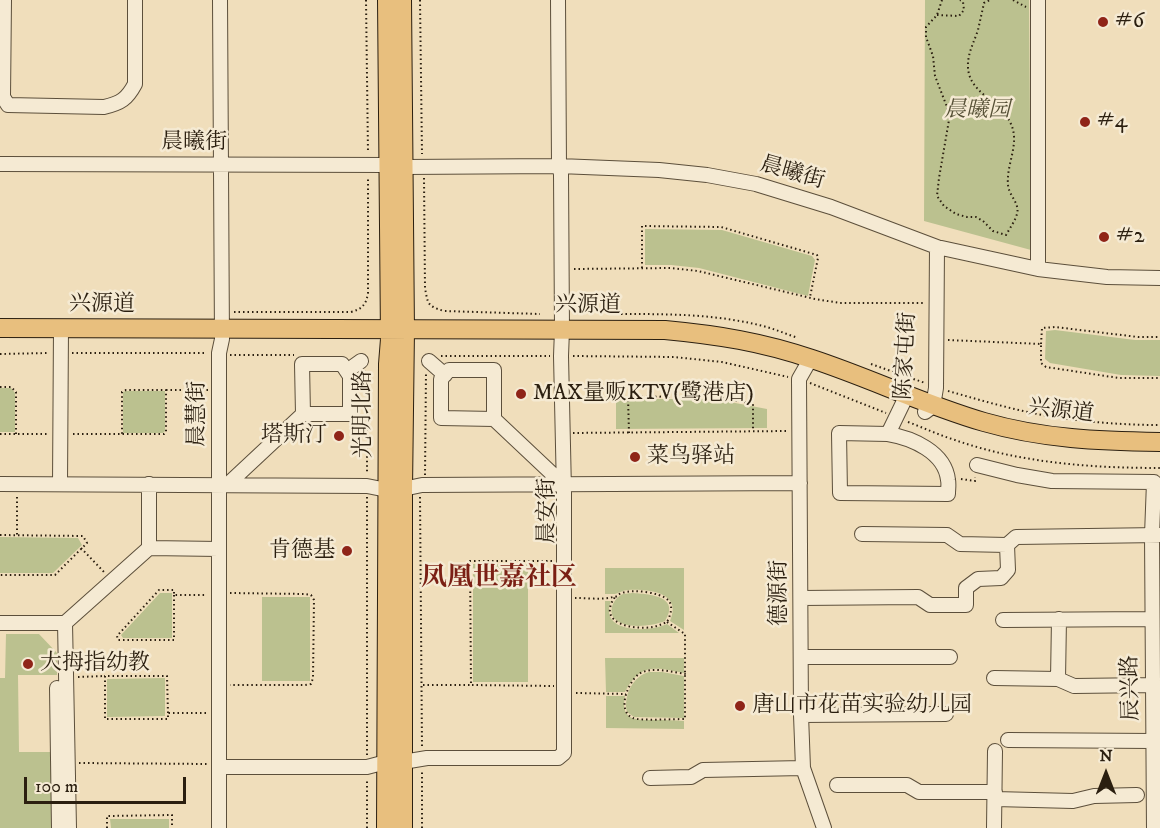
<!DOCTYPE html>
<meta charset="utf-8">
<style>
body{margin:0}
#map{position:relative;width:1160px;height:828px;overflow:hidden;background:#f0debb;font-family:"IM FELL DW Pica",serif}
canvas{display:block}
.north{position:absolute;left:1076px;top:744px;width:60px;height:60px;-webkit-text-stroke:4px #f5ead3;paint-order:stroke;rotate:0deg;font-size:16px;font-weight:700;line-height:24px;text-align:center;color:#2b1f10}
.north::after{content:'';display:block;margin:auto;width:21px;height:27px;background:#2b1f10;clip-path:polygon(50% 0,100% 100%,50% 72%,0 100%)}
.scale{position:absolute;left:24px;top:777px;width:162px;height:27px;box-sizing:border-box;border:3px solid #2b1f10;border-top:0;padding-left:8px;font-size:18px;line-height:21px;white-space:nowrap;color:#2b1f10;-webkit-text-stroke:4px #f5ead3;paint-order:stroke}
</style>
<div id="map">
<canvas width="1160" height="828"></canvas>
<div class="north">N</div>
<div class="scale">100 m</div>
</div>
<script>
const ctx = document.querySelector('canvas').getContext('2d');
ctx.lineJoin = 'round';
function fillPath(path, color) {
  ctx.fillStyle = color;
  ctx.fill(path, 'evenodd');
}
function stroke(path, color, width, dash) {
  ctx.strokeStyle = color;
  ctx.lineWidth = width;
  ctx.lineCap = dash ? 'butt' : 'round';
  ctx.setLineDash(dash || []);
  ctx.stroke(path);
}
function write(font, color, halo, rows, align = 'center') {
  ctx.font = font + ' "IM FELL DW Pica","Noto Serif SC",serif';
  ctx.lineWidth = 5;
  ctx.setLineDash([]);
  ctx.textBaseline = 'middle';
  ctx.strokeStyle = halo;
  ctx.fillStyle = color;
  for (const [text, x, y, turn = 0] of rows) {
    ctx.save();
    ctx.translate(x, y);
    ctx.rotate((+turn || 0) * Math.PI / 180);
    ctx.textAlign = isNaN(turn) ? turn : align;
    if (halo) ctx.strokeText(text, 0, 0);
    ctx.fillText(text, 0, 0);
    ctx.restore();
  }
}
const green = new Path2D(`
 M925,0h104l2,250 -107,-29z
 M645,229l77,1 90,26 3,4 -7,36 -109,-28 -28,-3h-26z
 M1055,330l80,10h25v36l-39,-1 -71,-12 -5,-4 1,-28z
 M0,388h11l4,5v39h-15z
 M126,391h39v40l-2,2h-40v-41z
 M616,399h98l53,10v19l-151,1z
 M0,537l78,1 4,7 -29,28h-53z
 M473,564h55v118h-55z
 M605,568h79v62l-14,-9c13,-29 -22,-32 -42,-31 -5,0 -9,3 -13,4 -4,0 -7,0 -10,0z
 M160,593h12v45h-49l-2,-3z
 M632,593c17,1 49,3 33,28 -12,5 -41,9 -51,-3 -6,-8 0,-20 9,-24 0,0 9,-1 9,-1z
 M262,597h48v84h-48z
 M605,601h6c-13,32 38,32 56,23l12,9h-74z
 M6,634h33l18,19v22h-39l1,77h38v76h-57v-150h5z
 M684,658v15c-29,-6 -44,-10 -59,19h-19l-1,-34z
 M649,672h13l22,4v42l-50,-1 -7,-5c-4,-16 6,-36 22,-40z
 M165,678v38l-58,1v-38z
 M606,696h19c-5,25 11,24 30,24 9,0 19,0 29,1v8l-78,-1z
 M110,819h59v9h-58z`);
const path = new Path2D(`
 M366,0l2,153
 M420,0l2,154
 M942,0l-5,15 -11,12v10l7,19 2,20 12,31 2,13 -10,58 -2,18 7,10 12,8 11,3h9l7,4 10,10 13,4c4,-7 9,-14 11,-21 3,-11 -8,-18 -9,-29 -2,-22 13,-42 2,-63 -9,-19 -36,-28 -41,-48 -4,-16 4,-29 9,-44 2,-9 4,-18 6,-27l6,-3
 M1013,0l13,7
 M937,15l22,1 5,-6 -1,-8 -3,-2
 M424,178l1,110c3,16 2,18 19,23l96,3
 M642,268v-42l79,1 96,28 1,3 -8,39
 M574,269l97,-1 27,3 117,28 25,4h84
 M234,312h117c11,-3 15,-7 17,-19v-116
 M621,314c47,0 95,0 142,12 12,3 23,8 35,12
 M948,340l93,4v19l5,4 73,11h41
 M1041,344l1,-16 13,-1 83,10h22
 M72,353h135
 M0,354l48,-1
 M230,355h64
 M441,356h109
 M573,356l101,1 48,5 66,15
 M871,364l54,19
 M365,371l2,13v89
 M810,383l76,30
 M0,387h11l5,5v42
 M166,390h42
 M948,391c39,11 79,23 120,28 31,4 61,6 92,6
 M908,422c16,6 31,13 47,18 65,23 137,28 205,28
 M573,433l214,-2
 M629,433l-1,-36 86,-1 39,8v27
 M0,434h49
 M73,434h91l2,-2v-42h-40l-4,2v42
 M425,475l1,-103
 M961,479l14,2v-4
 M17,497v39
 M367,497v258
 M420,497l2,250
 M0,535l83,1 4,7 -32,32h-55
 M81,548l23,24
 M552,561h-82l1,124 83,1
 M230,593l74,1 7,1 3,5 -1,78 -2,6 -6,1h-75
 M174,595v45h-56l-1,-4 42,-46h15v5h33
 M575,598c12,0 26,2 38,-1 8,-1 1,-1 9,-4 10,-4 38,-1 46,7 6,6 2,16 -1,22 -5,2 -9,4 -14,5 -19,3 -57,-3 -38,-30
 M667,622l18,12v85c-9,0 -46,2 -52,-1 -17,-7 -5,-36 6,-44 12,-8 33,-2 47,0
 M78,677l27,-1
 M423,685h48
 M576,693l50,1
 M168,713l-1,-37h-62v43h63v-6h39
 M79,763l130,1
 M107,828v-12l65,-1v13
 M367,828v-49
 M422,828v-58`);
const minor = new Path2D(`
 M4,0l-1,97 5,8 96,2c17,-4 23,-8 31,-23v-84
 M0,164l389,1
 M404,167l155,-1 100,4 48,5 49,9 75,23 106,40 101,22 69,8 53,1
 M1038,269v-269
 M813,359l-6,6 -8,14 2,336 2,53 21,60
 M429,361l16,14
 M347,371l14,-10
 M925,412l8,-6 3,-18 1,-141
 M494,419l-53,-1v-39l8,-9h45v49l69,65
 M888,434c24,4 57,18 60,46 1,4 0,9 0,14l-108,-1 -1,-60 49,1 15,-31
 M977,465l40,10 35,6 102,1 -2,53 2,293
 M0,484l367,2 20,4
 M60,484l1,-156
 M149,484v64
 M227,485l76,-71h47v-38l-8,-12h-40l1,50
 M403,489l19,-4 378,-2
 M862,534l85,1 13,9 47,1
 M801,598l117,-1 12,8h36v-17l12,-9 23,-1 7,-8 -1,-25 9,-8 144,-2
 M1003,620l149,-1
 M0,623h65l4,205
 M65,623l84,-75 70,1
 M801,657h149
 M994,678l64,1 16,7 79,-1
 M1058,679l1,-60
 M57,688l2,140
 M801,715l145,-1
 M1008,740l145,1
 M403,762l24,-4h131l6,-5v-262l-3,-135 1,-26 -1,-156 -2,-8 -1,-166
 M219,767h148l19,-5
 M650,778l41,-1 12,-7 100,-2
 M837,785h70l12,7h76
 M995,799l78,2 21,-5 43,-1
 M219,828v-475l3,-14 -2,-339
 M994,828l1,-77`);
const major = new Path2D(`
 M402,0l3,330 -2,159v339
 M0,328l665,2c53,5 97,12 147,29 58,19 113,46 172,63 59,17 115,19 176,20
 M386,828l2,-464 2,-25 -3,-339`);
const markers = [
 [1103,22,6,"#8f2418"],
 [1085,122,6,"#8f2418"],
 [1104,237,6,"#8f2418"],
 [521,394,6,"#8f2418"],
 [339,436,6,"#8f2418"],
 [635,457,6,"#8f2418"],
 [347,551,6,"#8f2418"],
 [28,664,6,"#8f2418"],
 [740,706,6,"#8f2418"]
];
const poiNames = [
 ["#6",1115,22],
 ["#4",1097,122],
 ["#2",1116,237],
 ["MAX量贩KTV(鹭港店)",533,394],
 ["塔斯汀",327,436,"right"],
 ["菜鸟驿站",647,457],
 ["肯德基",335,551,"right"],
 ["大拇指幼教",40,664],
 ["唐山市花苗实验幼儿园",752,706]
];
const parkNames = [
 ["晨曦园",977,111]
];
const streetNames = [
 ["晨曦街",194,143],
 ["晨曦街",792,174,16],
 ["兴源道",102,305],
 ["兴源道",588,306],
 ["陈家屯街",907,356,-87],
 ["兴源道",1061,412,7],
 ["晨慧街",198,414,-90],
 ["光明北路",364,414,-90],
 ["晨安街",548,511,-90],
 ["德源街",780,593,-90],
 ["辰兴路",1132,688,-91]
];
const quarterNames = [
 ["凤凰世嘉社区",499,580]
];
fillPath(green, '#bbc18f');
stroke(minor, '#5c4f3b', 16);
stroke(major, '#2b1f10', 20);
stroke(path, '#2b1f10', 2, [1.5, 3]);
stroke(minor, '#f5ead3', 14);
stroke(major, '#e8bf7e', 18);
for (const [x, y, r, color] of markers) {
  const dot = new Path2D();
  dot.arc(x, y, r, 0, 2 * Math.PI);
  ctx.fillStyle = color;
  ctx.fill(dot);
  stroke(dot, '#f5ead3', 2);
}
write('22px', '#2b1f10', '#f5ead3', poiNames, 'left');
write('italic 22px', '#565036', '#f5ead3', parkNames);
write('22px', '#2b1f10', '#f5ead3', streetNames);
write('bold 26px', '#7a1f14', '#f5ead3', quarterNames);
</script>
